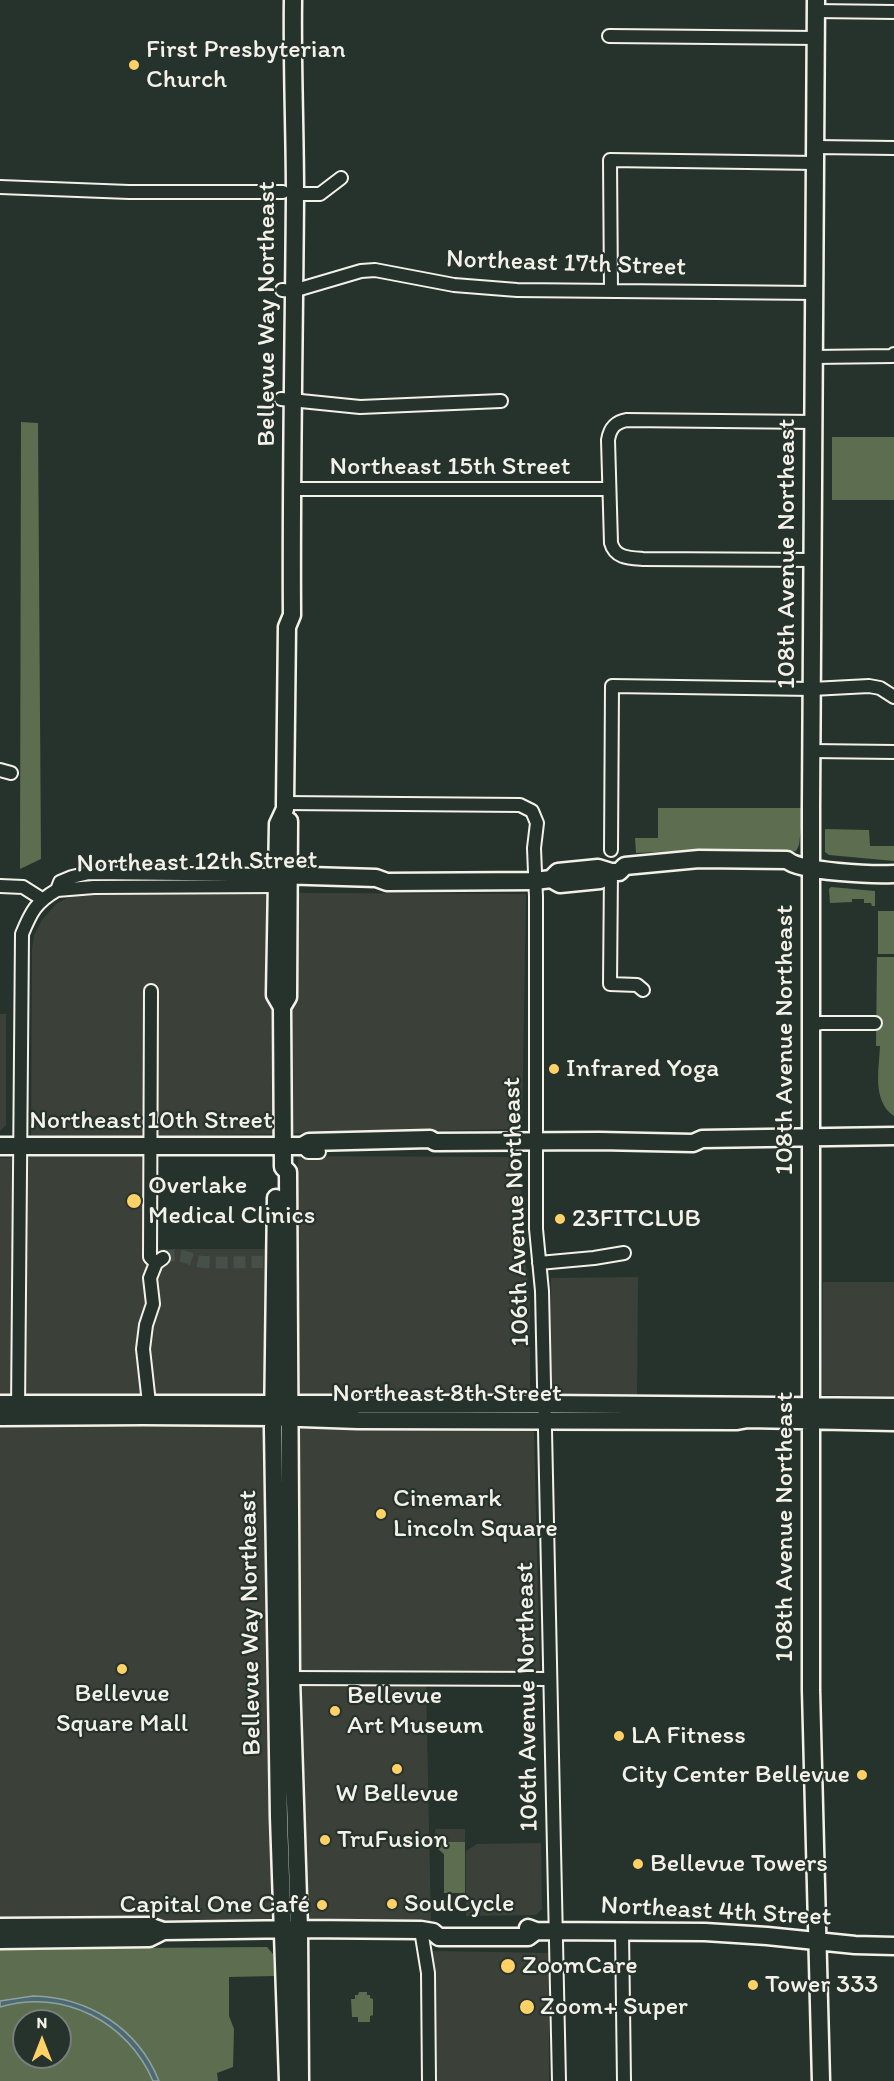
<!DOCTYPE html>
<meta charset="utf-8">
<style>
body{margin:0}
#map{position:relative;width:894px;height:2081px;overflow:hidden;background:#26332d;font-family:Itim,sans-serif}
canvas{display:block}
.north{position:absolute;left:12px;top:2009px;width:60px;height:60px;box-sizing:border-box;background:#26332d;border:2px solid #787f78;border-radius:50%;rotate:0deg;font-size:16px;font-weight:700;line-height:24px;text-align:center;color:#f4f1e8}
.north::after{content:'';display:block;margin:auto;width:21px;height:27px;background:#ffd166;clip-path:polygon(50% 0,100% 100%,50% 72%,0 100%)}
</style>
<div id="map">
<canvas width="894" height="2081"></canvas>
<div class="north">N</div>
</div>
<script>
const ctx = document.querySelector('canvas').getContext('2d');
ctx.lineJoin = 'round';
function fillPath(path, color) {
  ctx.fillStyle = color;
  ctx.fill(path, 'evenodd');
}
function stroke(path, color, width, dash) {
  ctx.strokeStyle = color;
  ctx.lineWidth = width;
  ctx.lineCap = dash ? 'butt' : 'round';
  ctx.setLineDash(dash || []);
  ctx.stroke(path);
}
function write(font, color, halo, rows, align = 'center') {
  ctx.font = font + ' Itim,sans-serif';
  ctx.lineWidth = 4.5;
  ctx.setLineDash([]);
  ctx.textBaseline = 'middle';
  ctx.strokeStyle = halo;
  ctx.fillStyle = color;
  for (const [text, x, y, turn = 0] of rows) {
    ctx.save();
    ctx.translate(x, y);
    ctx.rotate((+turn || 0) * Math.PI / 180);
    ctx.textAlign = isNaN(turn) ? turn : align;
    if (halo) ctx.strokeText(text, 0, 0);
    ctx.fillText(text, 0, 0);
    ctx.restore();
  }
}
const built = new Path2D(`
 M86,892l440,2 -4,235 -370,7 -2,113h114l12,-3 7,429 143,7 5,244 -147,-4 -284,-1v-763l31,-1 1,-207 2,-15 8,-15 14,-16 19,-10z
 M0,1014h6v111l-6,6z
 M298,1156l222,1 3,78 7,69v95l4,34 6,243 -239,-5z
 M638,1277l-1,119 -86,-2v-116z
 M823,1282h71v114l-72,-1z
 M435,1829h30v64h-21v-38l-8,-8z
 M541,1843l1,66 -6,6 -70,1v-65l11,-7z
 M432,1951l117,2v128h-115z`);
const green = new Path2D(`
 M21,422l17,1 3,436 -21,10z
 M832,437h62v63h-62z
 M658,808h143v20l-2,17 -3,6 -5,1 -95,-2 -60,3 -1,-15h23z
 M825,829l44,1 1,16h24v15l-65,-6 -4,-3z
 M831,887l44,4v15h-3l-1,-3h-7v-4h-12v3l-22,1 -1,-14z
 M878,911h16v43h-16z
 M877,957h17v159c-22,-15 -15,-46 -14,-70h-4z
 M435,1842h30v51h-21v-39l-8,-7z
 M267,1947l6,7 1,22 -45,1v39l5,13 -1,38 -16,6 1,8h-218v-132zM24,2021h36v36h-36z
 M359,1992h8v3h3v3l3,1v16l-3,1v6h-12v-5h-6l-1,-18h4v-4h3z`);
const water = new Path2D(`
 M33,1996c55,1 105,32 126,85h-6c-25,-59 -90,-93 -153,-74v-6z`);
const minorTunnel = new Path2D(`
 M163,1258c19,-8 24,3 41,4 20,1 39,0 59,0`);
const minor = new Path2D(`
 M816,11l78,1
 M609,36l207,2
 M816,147l78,1
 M0,187l129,5h154
 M295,194h25l21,-16
 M282,290l11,1 68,-20 14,-1 79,15 63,5 298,3
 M611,291l-1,-131 206,3
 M814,357l78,-1 2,-2
 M281,399l79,8 141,-6
 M291,489h318
 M813,560l-170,-1c-14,-1 -28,-1 -32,-16l-3,-103c2,-12 7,-18 19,-20l187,2
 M812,751l82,1
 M0,770l11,3
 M285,803l235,2 12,6 5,12 -3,25 2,49v332l6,62 17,790
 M611,850l1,-164 200,3 57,-3 11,2 14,9
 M611,872l-1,112 27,1 6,5
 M0,886l23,1 19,12
 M57,890l3,-8 12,-5 17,-4 188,2
 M57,890l37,-3 183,-1
 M151,991l-1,266 6,6
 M811,1025l10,-2h54
 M302,1146l6,6h11
 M539,1263l55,-5 30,-5
 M149,1403l-6,-54 3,-24 7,-21 -3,-26 6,-15 7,-5
 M18,1410l4,-476c9,-22 14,-32 35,-44
 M291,1678l259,1
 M421,1930l7,43 1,108
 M622,1932l2,149`);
const major = new Path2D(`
 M293,0c-1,65 2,131 2,196 -1,140 -4,279 -3,419l-5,12 -2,176v6l-7,15 -3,171 7,12 1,160 5,5 3,506 8,251 1,152
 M816,0l-5,805v885l10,391
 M619,872l6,-6 74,-7 88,1c13,12 87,15 107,14
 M277,875l99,3 11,4 148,-1 16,-2 9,5 40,-4 11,-8
 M551,879l7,-7 40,-4 13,4h6
 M282,1007l6,-10 1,-176
 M0,1146h302l7,-4 121,-3 5,3 164,-1 94,2 9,-4 192,-3
 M276,1198l-3,231 6,388 9,264
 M0,1404h545l349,3
 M0,1417l143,-1 130,1 85,3 379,1 11,-2 146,3
 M0,1927l149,-1 14,5 136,-2 122,1 12,2 6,5h89l8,-6
 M528,1928l8,3 169,1 62,4 88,9 39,1
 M0,1940l149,-2 14,-7`);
const markers = [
 [134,65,6,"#ffd166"],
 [554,1069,6,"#ffd166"],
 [134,1201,8,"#ffd166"],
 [560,1219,6,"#ffd166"],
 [381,1514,6,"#ffd166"],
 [122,1669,6,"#ffd166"],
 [335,1711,6,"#ffd166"],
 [619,1736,6,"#ffd166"],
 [397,1769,6,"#ffd166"],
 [862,1775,6,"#ffd166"],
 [325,1840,6,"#ffd166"],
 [638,1864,6,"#ffd166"],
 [392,1904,6,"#ffd166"],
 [322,1905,6,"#ffd166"],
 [508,1966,8,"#ffd166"],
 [753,1985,6,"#ffd166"],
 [527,2007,8,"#ffd166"]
];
const poiNames = [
 ["First Presbyterian",146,50],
 ["Church",146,80],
 ["Infrared Yoga",566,1069],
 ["Overlake",148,1186],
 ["Medical Clinics",148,1216],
 ["23FITCLUB",572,1219],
 ["Cinemark",393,1499],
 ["Lincoln Square",393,1529],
 ["Bellevue",122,1694,"center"],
 ["Square Mall",122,1724,"center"],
 ["Bellevue",347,1696],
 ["Art Museum",347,1726],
 ["LA Fitness",631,1736],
 ["City Center Bellevue",850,1775,"right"],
 ["W Bellevue",397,1794,"center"],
 ["TruFusion",337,1840],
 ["Bellevue Towers",650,1864],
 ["SoulCycle",404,1904],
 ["Capital One Café",310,1905,"right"],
 ["ZoomCare",522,1966],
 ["Tower 333",765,1985],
 ["Zoom+ Super",540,2007]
];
const streetNames = [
 ["Northeast 17th Street",566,264,2],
 ["Bellevue Way Northeast",267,314,-90],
 ["Northeast 15th Street",450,467],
 ["108th Avenue Northeast",787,554,-90],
 ["Northeast 12th Street",197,863,-1],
 ["108th Avenue Northeast",785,1040,-90],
 ["Northeast 10th Street",151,1121],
 ["106th Avenue Northeast",517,1212,-92],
 ["Northeast 8th Street",447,1394],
 ["108th Avenue Northeast",785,1527,-90],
 ["Bellevue Way Northeast",251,1623,-91],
 ["106th Avenue Northeast",528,1697,-91],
 ["Northeast 4th Street",716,1912,3]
];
fillPath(built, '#3b4139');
fillPath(green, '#5d6d4f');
fillPath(water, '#4c6a72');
stroke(water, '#8fa0a1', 1.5);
stroke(minorTunnel, '#455049', 12, [12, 6]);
stroke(minor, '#f4f1e8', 16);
stroke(major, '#f4f1e8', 21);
stroke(minor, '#26332d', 12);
stroke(major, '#26332d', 16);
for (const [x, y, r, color] of markers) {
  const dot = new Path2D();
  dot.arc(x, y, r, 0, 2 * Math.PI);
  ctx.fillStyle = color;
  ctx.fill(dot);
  stroke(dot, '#26332d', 2);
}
write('26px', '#f4f1e8', '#26332d', poiNames, 'left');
write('26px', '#f4f1e8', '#26332d', streetNames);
</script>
